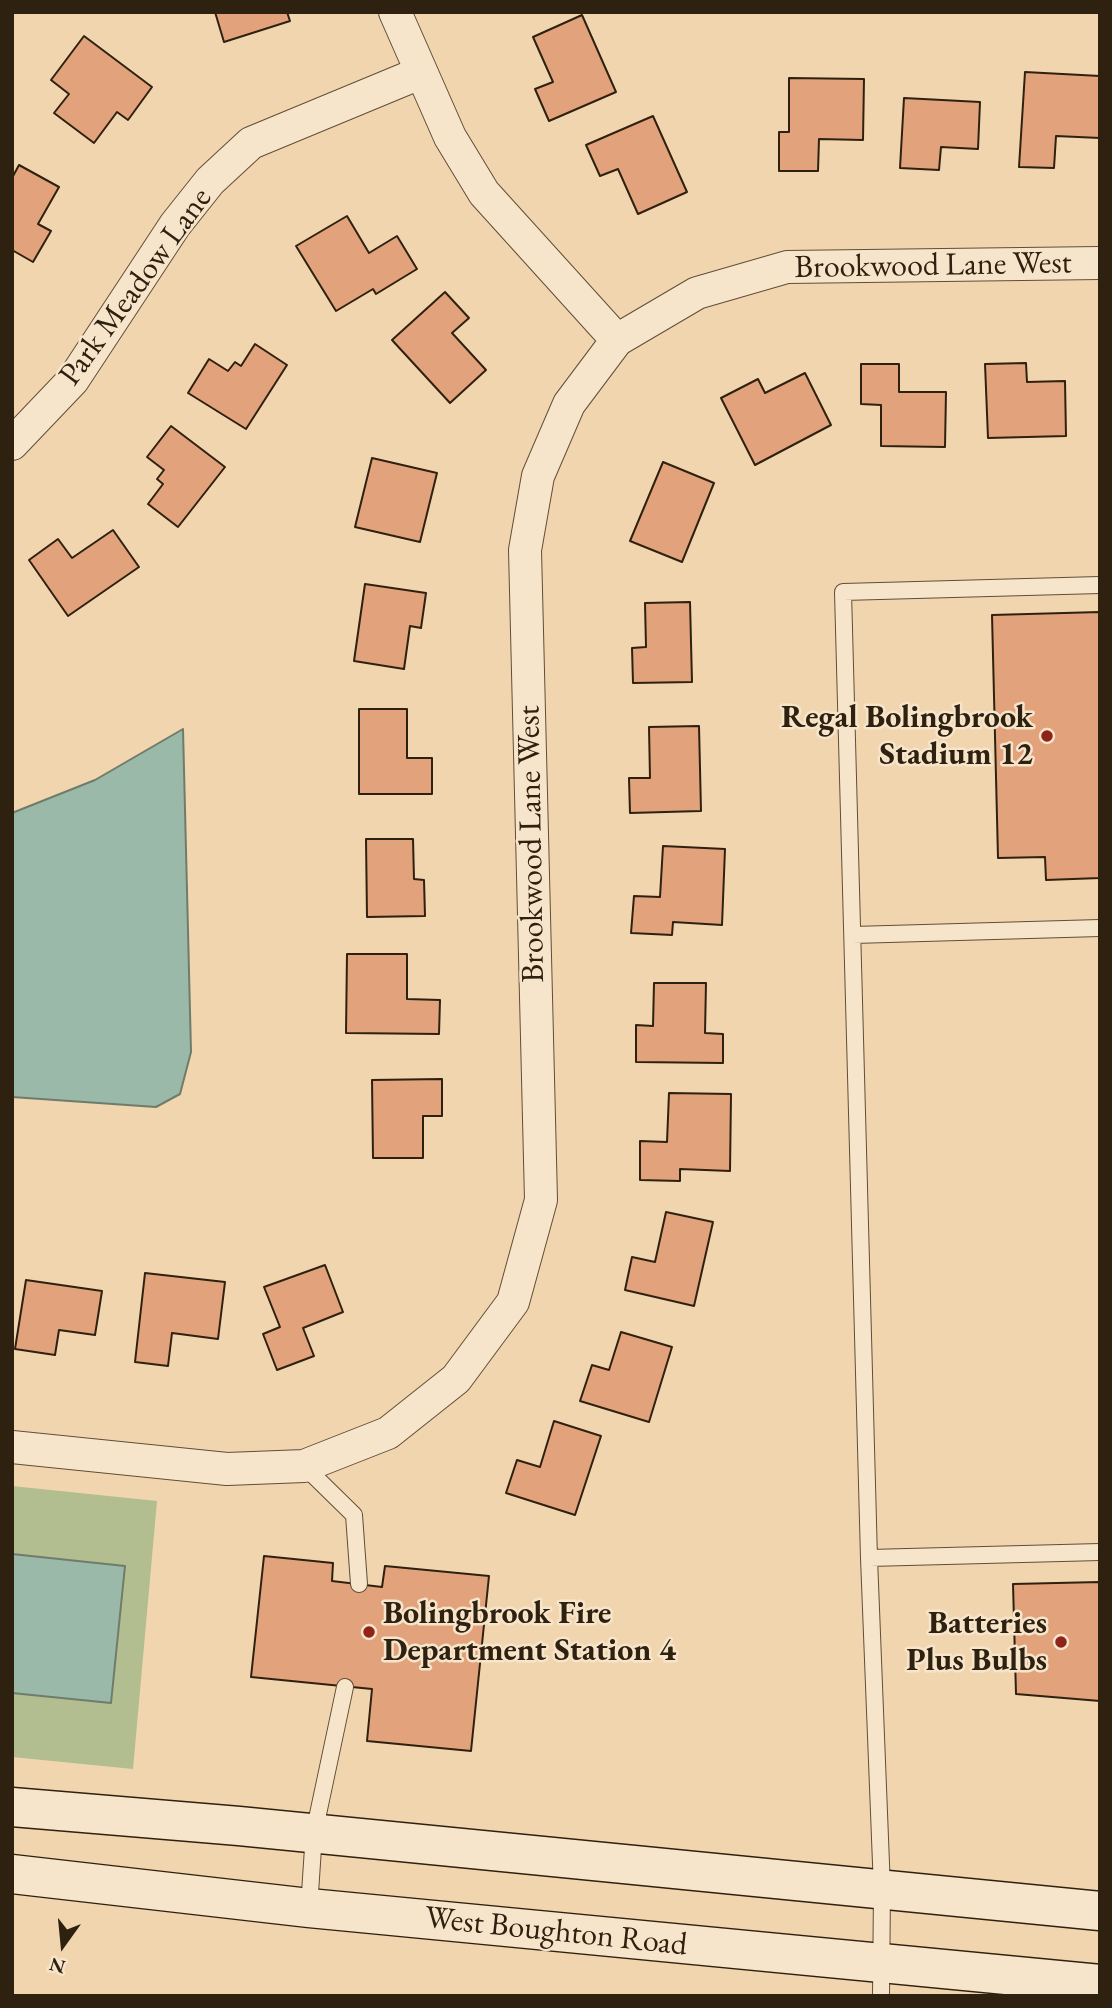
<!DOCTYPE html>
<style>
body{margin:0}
#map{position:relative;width:1112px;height:2008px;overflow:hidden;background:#f1d5af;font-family:"EB Garamond",serif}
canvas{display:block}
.frame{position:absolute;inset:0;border:14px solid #2f210f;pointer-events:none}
.north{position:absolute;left:28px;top:1910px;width:70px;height:70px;-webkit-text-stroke:5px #f6e4cb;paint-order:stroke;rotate:195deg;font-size:19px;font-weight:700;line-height:28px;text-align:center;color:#2f210f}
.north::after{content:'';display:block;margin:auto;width:24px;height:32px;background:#2f210f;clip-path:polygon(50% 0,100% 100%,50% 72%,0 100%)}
</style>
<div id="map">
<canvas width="1112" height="2008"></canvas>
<div class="frame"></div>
<div class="north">N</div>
</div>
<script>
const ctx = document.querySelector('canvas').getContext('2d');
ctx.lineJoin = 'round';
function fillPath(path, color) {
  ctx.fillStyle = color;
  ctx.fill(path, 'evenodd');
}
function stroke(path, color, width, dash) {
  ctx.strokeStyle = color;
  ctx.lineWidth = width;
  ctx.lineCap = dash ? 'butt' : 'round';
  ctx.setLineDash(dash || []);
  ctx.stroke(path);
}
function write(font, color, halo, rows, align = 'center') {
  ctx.font = font + ' "EB Garamond",serif';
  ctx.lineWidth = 5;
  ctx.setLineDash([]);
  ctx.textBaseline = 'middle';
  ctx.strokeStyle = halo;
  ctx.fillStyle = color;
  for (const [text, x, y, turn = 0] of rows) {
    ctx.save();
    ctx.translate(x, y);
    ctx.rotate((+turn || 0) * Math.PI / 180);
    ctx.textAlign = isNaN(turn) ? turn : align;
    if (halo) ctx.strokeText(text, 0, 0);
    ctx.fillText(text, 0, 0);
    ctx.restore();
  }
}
const green = new Path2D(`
 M12,1486l145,15 -24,268 -121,-12z`);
const water = new Path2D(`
 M183,729l8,323 -11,42 -24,13 -144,-10v-284l83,-33z
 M12,1554l113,12 -14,137 -99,-10z`);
const building = new Path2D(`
 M215,12h72l3,9 -66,21z
 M582,15l34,77 -67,29 -14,-32 18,-7 -20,-45z
 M84,36l68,51 -24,33 -11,-8 -23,31 -40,-30 15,-19 -18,-14z
 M1025,72l75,4v62l-44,-2 -2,32 -35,-1z
 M789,78l75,1 -1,61 -44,-1 -1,32h-39v-39h10z
 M904,98l76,4 -2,47 -37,-2 -2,23 -39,-2z
 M653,116l34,76 -49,22 -20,-45 -18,7 -14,-31z
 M19,165l40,22 -21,37 13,7 -18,31 -21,-12v-72z
 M347,216l22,37 28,-17 20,33 -41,25 -3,-5 -37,22 -40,-65z
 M445,292l24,26 -17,15 34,37 -36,33 -58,-63z
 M255,344l32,21 -41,64 -58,-36 21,-34 19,12 7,-9 6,4z
 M1026,363l1,19 38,-1 1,55 -78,2 -3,-74z
 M861,364h38v28h47l-1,55 -64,-1v-41l-20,-1z
 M805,373l26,52 -76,40 -34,-67 37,-19 7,14z
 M171,426l54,41 -47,60 -30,-23 15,-20 -6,-5 7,-9 -17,-13z
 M372,458l65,15 -17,69 -65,-15z
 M663,462l51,21 -32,79 -52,-21z
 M113,530l26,37 -71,49 -39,-56 29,-21 14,19z
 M365,584l61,9 -5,35 -11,-2 -6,43 -50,-8z
 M690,602l2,80 -59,1 -1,-35 14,-1 -1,-44z
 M1100,612v266l-54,2 -1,-23 -47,1 -6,-243z
 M359,709h48v49h25v36h-73z
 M699,726l2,85 -71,2 -1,-35h21l-1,-51z
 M366,839h47l1,40 10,1 1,36 -58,1z
 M663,846l62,3 -3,76 -49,-3 -1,13 -41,-2 3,-37 26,1z
 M347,954h60v45l33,1 -1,34 -93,-1z
 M654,983h52l-1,50 18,1v29l-87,-1v-37l17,1z
 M442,1079v37h-19v42h-50l-1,-78z
 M669,1093l62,1 -1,77 -50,-2v12l-40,-1v-39l27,1z
 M666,1212l47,10 -19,84 -69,-16 7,-33 23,5z
 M325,1265l18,47 -40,16 11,28 -37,14 -14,-36 17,-7 -16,-40z
 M145,1273l80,9 -7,57 -46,-6 -4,33 -33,-4z
 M26,1280l76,11 -7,44 -36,-5 -4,25 -40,-6z
 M621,1332l51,15 -23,75 -69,-21 12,-36 17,5z
 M554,1421l47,15 -26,79 -69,-22 11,-33 23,7z
 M264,1556l69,7 -1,18 50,6 3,-21 104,10 -18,175 -104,-10 5,-52 -121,-12z
 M1100,1582v119l-84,-7 -3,-110z`);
const service = new Path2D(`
 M853,935l247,-7
 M304,1466l50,49 5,69
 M869,1558l231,-6
 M309,1908l5,-75 31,-146
 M881,1996l1,-107 -13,-331 -26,-966 257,-7`);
const minor = new Path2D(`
 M395,12l55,125 34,56 133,147
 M12,444l61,-64 102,-155 35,-44 41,-38 169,-70
 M12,1447l215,22 77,-3 84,-33 68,-54 57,-77 28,-102 -16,-650 13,-74 31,-72 48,-64 80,-47 90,-26 313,-4`);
const secondary = new Path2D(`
 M12,1807l227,19 861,85
 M12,1874l297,34 791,76`);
const markers = [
 [1047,736,7,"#8f2418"],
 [369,1632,7,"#8f2418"],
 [1061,1642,7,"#8f2418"]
];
const streetNames = [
 ["Brookwood Lane West",933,266,-1],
 ["Park Meadow Lane",136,287,-54],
 ["Brookwood Lane West",532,844,-91],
 ["West Boughton Road",556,1932,6]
];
const poiNames = [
 ["Regal Bolingbrook",1033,718],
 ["Stadium 12",1033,755],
 ["Bolingbrook Fire",383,1614,"left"],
 ["Department Station 4",383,1651,"left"],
 ["Batteries",1047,1624],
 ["Plus Bulbs",1047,1661]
];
fillPath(green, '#b3be90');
fillPath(water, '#9bb9a8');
stroke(water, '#707c6b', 2);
fillPath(building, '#e2a27c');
stroke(building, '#2f210f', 2);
stroke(service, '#604e37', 18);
stroke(minor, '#604e37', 34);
stroke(secondary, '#2f210f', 41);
stroke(service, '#f6e4cb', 16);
stroke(minor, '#f6e4cb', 32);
stroke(secondary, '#f6e4cb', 38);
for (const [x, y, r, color] of markers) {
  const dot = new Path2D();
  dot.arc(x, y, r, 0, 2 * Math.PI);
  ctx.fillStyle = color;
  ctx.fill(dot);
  stroke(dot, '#f6e4cb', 2.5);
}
write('32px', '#2f210f', '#f6e4cb', streetNames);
write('bold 32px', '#2f210f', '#f6e4cb', poiNames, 'right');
</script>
